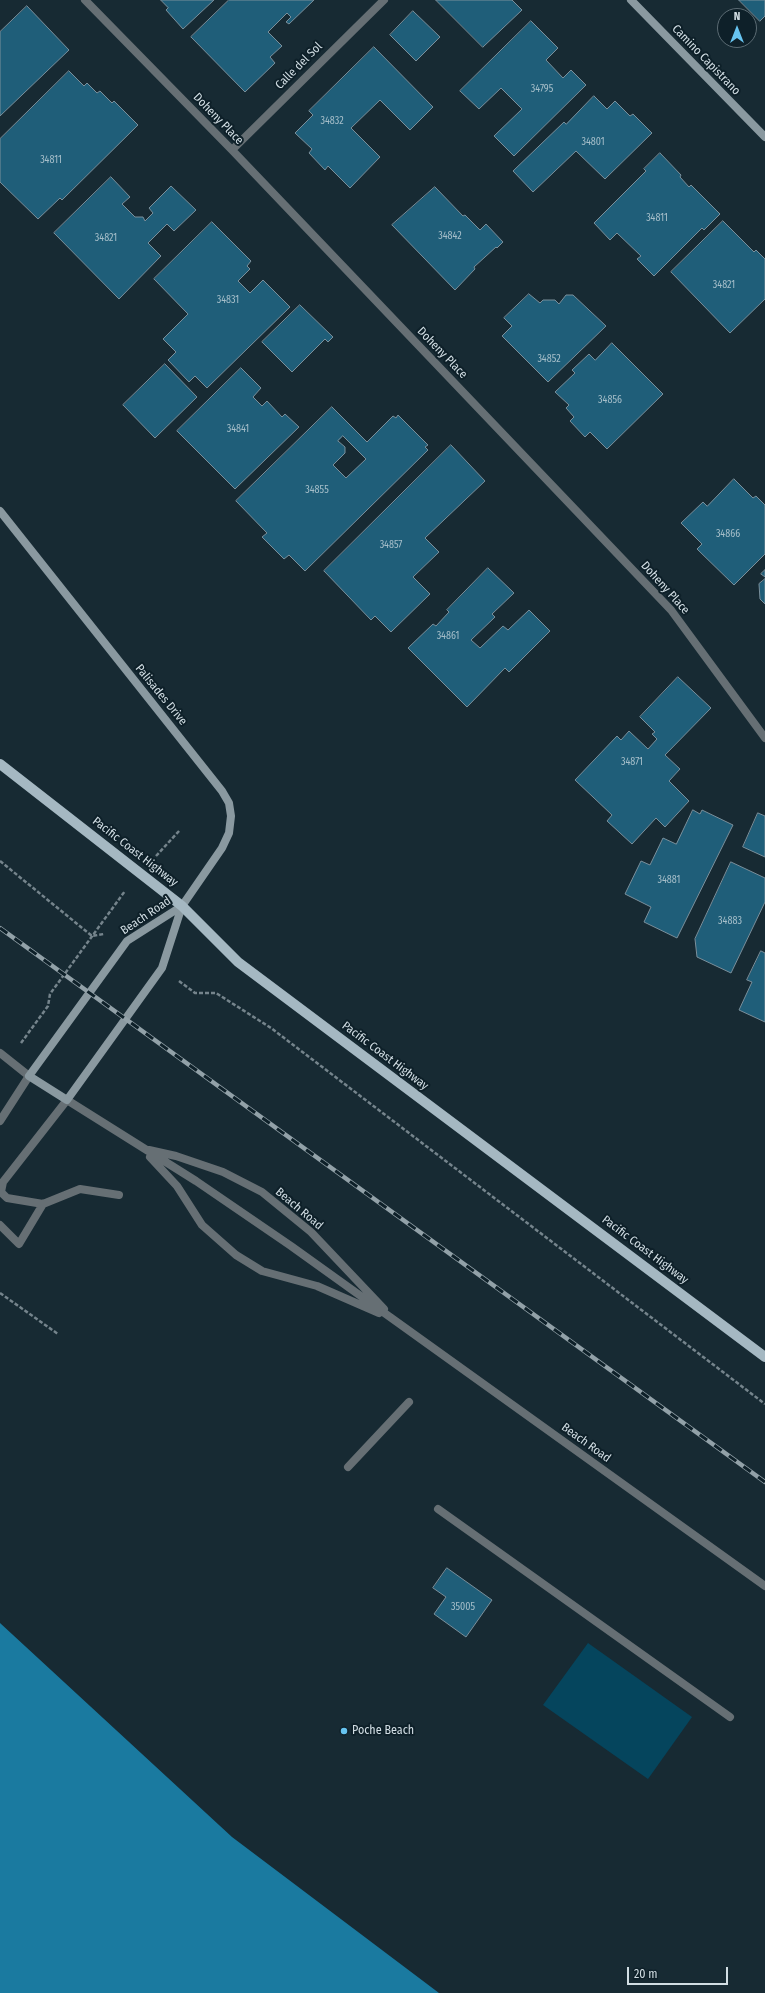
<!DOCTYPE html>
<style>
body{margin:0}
#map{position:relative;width:765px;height:1993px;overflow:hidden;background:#172a33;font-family:"Fira Sans Condensed",sans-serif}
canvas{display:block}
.north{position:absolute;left:717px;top:8px;width:40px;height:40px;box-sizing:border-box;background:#0e2029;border:1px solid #5c6c74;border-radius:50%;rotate:0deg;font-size:11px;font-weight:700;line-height:16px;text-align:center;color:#d2dee4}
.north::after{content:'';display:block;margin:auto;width:14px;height:18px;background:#67c4f0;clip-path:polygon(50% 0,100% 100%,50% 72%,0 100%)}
.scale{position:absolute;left:627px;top:1967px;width:101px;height:18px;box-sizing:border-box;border:2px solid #d2dee4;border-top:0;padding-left:5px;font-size:12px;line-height:14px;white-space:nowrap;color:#d2dee4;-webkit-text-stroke:3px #0e2029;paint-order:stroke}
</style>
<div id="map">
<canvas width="765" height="1993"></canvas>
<div class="north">N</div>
<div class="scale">20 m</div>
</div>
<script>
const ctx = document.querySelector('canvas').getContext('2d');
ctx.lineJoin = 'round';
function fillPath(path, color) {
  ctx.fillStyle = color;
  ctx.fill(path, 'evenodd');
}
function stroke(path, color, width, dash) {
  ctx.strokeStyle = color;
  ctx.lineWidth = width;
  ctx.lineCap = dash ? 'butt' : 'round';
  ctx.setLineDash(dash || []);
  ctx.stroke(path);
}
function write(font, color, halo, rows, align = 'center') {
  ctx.font = font + ' "Fira Sans Condensed",sans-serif';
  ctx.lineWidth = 4;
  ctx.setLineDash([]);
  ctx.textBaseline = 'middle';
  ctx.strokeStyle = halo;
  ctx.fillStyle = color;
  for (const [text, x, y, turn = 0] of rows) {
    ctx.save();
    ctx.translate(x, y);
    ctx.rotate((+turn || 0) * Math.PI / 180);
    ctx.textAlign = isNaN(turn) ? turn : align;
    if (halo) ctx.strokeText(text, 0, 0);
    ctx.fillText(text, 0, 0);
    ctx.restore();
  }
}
const green = new Path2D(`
 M588,1643l104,74 -44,62 -105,-74z`);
const water = new Path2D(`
 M0,1623l232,214 207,156h-439z`);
const building = new Path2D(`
 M161,0h53l-31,29 -17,-19 2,-2z
 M229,0h85l-25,24 -3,-2 5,-5 -4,-4 -19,19 14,14 -12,11 5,6 -30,29 -54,-55z
 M436,0h76l10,10 -39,37z
 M739,0h26v16l-5,5z
 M27,6l42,44 -69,66v-84z
 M413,11l27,26 -24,24 -26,-26z
 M531,21l27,27 -12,12 17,18 8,-8 15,15 -72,71 -20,-20 28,-27 -21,-21 -22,21 -19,-18z
 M374,47l59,60 -23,23 -30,-30 -29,28 29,29 -30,31 -22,-22 -3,4 -16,-17 3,-4 -17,-16 18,-18 -4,-4z
 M69,71l15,15 3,-3 10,10 3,-2 12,12 2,-2 24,24 -76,75 -2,-2 -22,21 -38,-37v-43z
 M594,96l13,13 8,-8 15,15 3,-2 19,19 -47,46 -29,-28 -43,41 -20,-21 51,-49 2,2z
 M660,153l21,22 -1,2 9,10 2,-2 29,29 -16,16 -2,-2 -48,48 -17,-17 4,-3 -24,-23 -7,7 -16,-17 52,-52 -2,-2z
 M111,177l19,20 -8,7 13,13h8l2,4 8,-8 -4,-5 22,-22 25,24 -22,21 -7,-7 -19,19 13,13 -42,43 -65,-66z
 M435,187l28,29 2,-1 15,15 6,-6 17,18 -6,6 -1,-1 -22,20 1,2 -20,21 -63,-65z
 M723,221l31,31 2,-2 9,9v40l-35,34 -59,-61z
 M212,222l39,39 -4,5 3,3 -12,12 12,12 13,-13 27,27 -83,81 -12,-12 -6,6 -21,-22 8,-8 -13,-13 25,-25 -34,-35z
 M529,294l11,9 3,-3h12l4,4 7,-9h7l33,31 -58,56 -46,-46 10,-10 -8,-8z
 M300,305l33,32 -5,5 -3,-3 -33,33 -30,-30z
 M612,343l51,51 -56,55 -17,-17 -5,5 -15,-16 4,-4 -8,-9 3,-3 -14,-13 20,-19 -3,-3 17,-16 6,6z
 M165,364l32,33 -42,41 -32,-33z
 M241,368l20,20 -8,9 9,9 5,-5 15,16 3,-3 14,13 -64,62 -58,-58z
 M332,407l35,35 26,-26 3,2 2,-3 30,30 -3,2 3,3 -123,121 -16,-16 -5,4 -22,-22 5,-4 -31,-32zM343,436l23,23 -20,19 -13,-13 12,-12v-6l-7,-6z
 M451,445l34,36 -60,57 14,14 -26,25 17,17 -39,38 -16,-16 -4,4 -47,-49z
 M734,479l19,19 3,-2 9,9v49l-31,31 -37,-36 5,-5 -21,-21 22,-21 4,4z
 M488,568l26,25 -22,21 3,3 -24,23 9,8 23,-22 5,4 21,-20 21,21 -41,41 -4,-4 -38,39 -59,-59 25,-24 3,2 13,-14 -2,-2z
 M765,570v7l-4,-3z
 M765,579v25l-5,-5 -1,-15z
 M678,677l33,31 -46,47 15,14 -11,12 20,20 -24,26 -9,-9 -24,26 -25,-23 5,-6 -37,-35 42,-44 4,4 8,-9 19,18 9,-10 -5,-5 3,-2 -15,-15z
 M693,810l7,4 2,-4 31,15 -56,113 -33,-16 7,-15 -26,-13 16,-33 9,4 13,-27 13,6z
 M758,813l7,3v41l-22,-10z
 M731,862l34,16v24l-34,71 -34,-16 -2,-18z
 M761,951l4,2v69l-26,-12 13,-28 -5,-2z
 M447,1568l45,32 -26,37 -32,-23 12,-17 -13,-9z`);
const path = new Path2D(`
 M156,856l24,-26
 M0,861l92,75 12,-2
 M179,981l16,12h21l55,35 494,376
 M21,1043l27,-37 2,-12 75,-103
 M0,1293l58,41`);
const lane = new Path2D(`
 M0,1053l29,23 -29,45
 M67,1100l-64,82 -2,10 6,6 36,6 37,-15 39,6
 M0,1225l19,19 24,-40
 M348,1467l61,-65
 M438,1509l292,208`);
const street = new Path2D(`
 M85,0l147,150 439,460 94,128
 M232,150l152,-150
 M67,1100l129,81 95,65 474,340
 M149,1150l27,6 47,16 39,20 49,40 73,77
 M150,1157l27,29 25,39 34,30 26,16 55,15 62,27`);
const secondary = new Path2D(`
 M631,0l134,137
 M0,511l222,280 7,12 2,13 -2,17 -7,15 -40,58 -20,62 -95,132 -38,-24 98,-135 55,-35`);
const primary = new Path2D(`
 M0,764l182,142 56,56 527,395`);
const rail = new Path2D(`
 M0,928l765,554`);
const markers = [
 [344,1731,4,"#67c4f0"]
];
const numberNames = [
 ["34795",542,89],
 ["34832",332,121],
 ["34801",593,142],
 ["34811",51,160],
 ["34811",657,218],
 ["34842",450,236],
 ["34821",106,238],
 ["34821",724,285],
 ["34831",228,300],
 ["34852",549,359],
 ["34856",610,400],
 ["34841",238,429],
 ["34855",317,490],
 ["34866",728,534],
 ["34857",391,545],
 ["34861",448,636],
 ["34871",632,762],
 ["34881",669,880],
 ["34883",730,921],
 ["35005",463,1607]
];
const streetNames = [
 ["Camino Capistrano",706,60,46],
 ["Calle del Sol",299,66,-45],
 ["Doheny Place",218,119,46],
 ["Doheny Place",442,353,46],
 ["Doheny Place",665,588,48],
 ["Palisades Drive",161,695,51],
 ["Pacific Coast Highway",135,852,38],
 ["Beach Road",146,916,-34],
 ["Pacific Coast Highway",385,1056,37],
 ["Beach Road",299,1209,40],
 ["Pacific Coast Highway",645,1250,37],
 ["Beach Road",586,1443,36]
];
const poiNames = [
 ["Poche Beach",352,1731]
];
fillPath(green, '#05455d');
fillPath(water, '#1a7aa0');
fillPath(building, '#1f5e79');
stroke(building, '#7a8f9b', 1);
stroke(path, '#75848c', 2.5, [4, 2]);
stroke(lane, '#666f74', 8);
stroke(street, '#666f74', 8);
stroke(secondary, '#8a99a0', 8);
stroke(primary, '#a5b8c2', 10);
stroke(rail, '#92a1a8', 4.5);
stroke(rail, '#0e2029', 3, [9]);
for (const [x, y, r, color] of markers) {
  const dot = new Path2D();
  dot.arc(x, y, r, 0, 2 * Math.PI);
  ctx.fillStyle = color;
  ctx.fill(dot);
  stroke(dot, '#0e2029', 1.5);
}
write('10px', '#a5bec9', null, numberNames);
write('12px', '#d2dee4', '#0e2029', streetNames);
write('12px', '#d2dee4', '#0e2029', poiNames, 'left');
</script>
